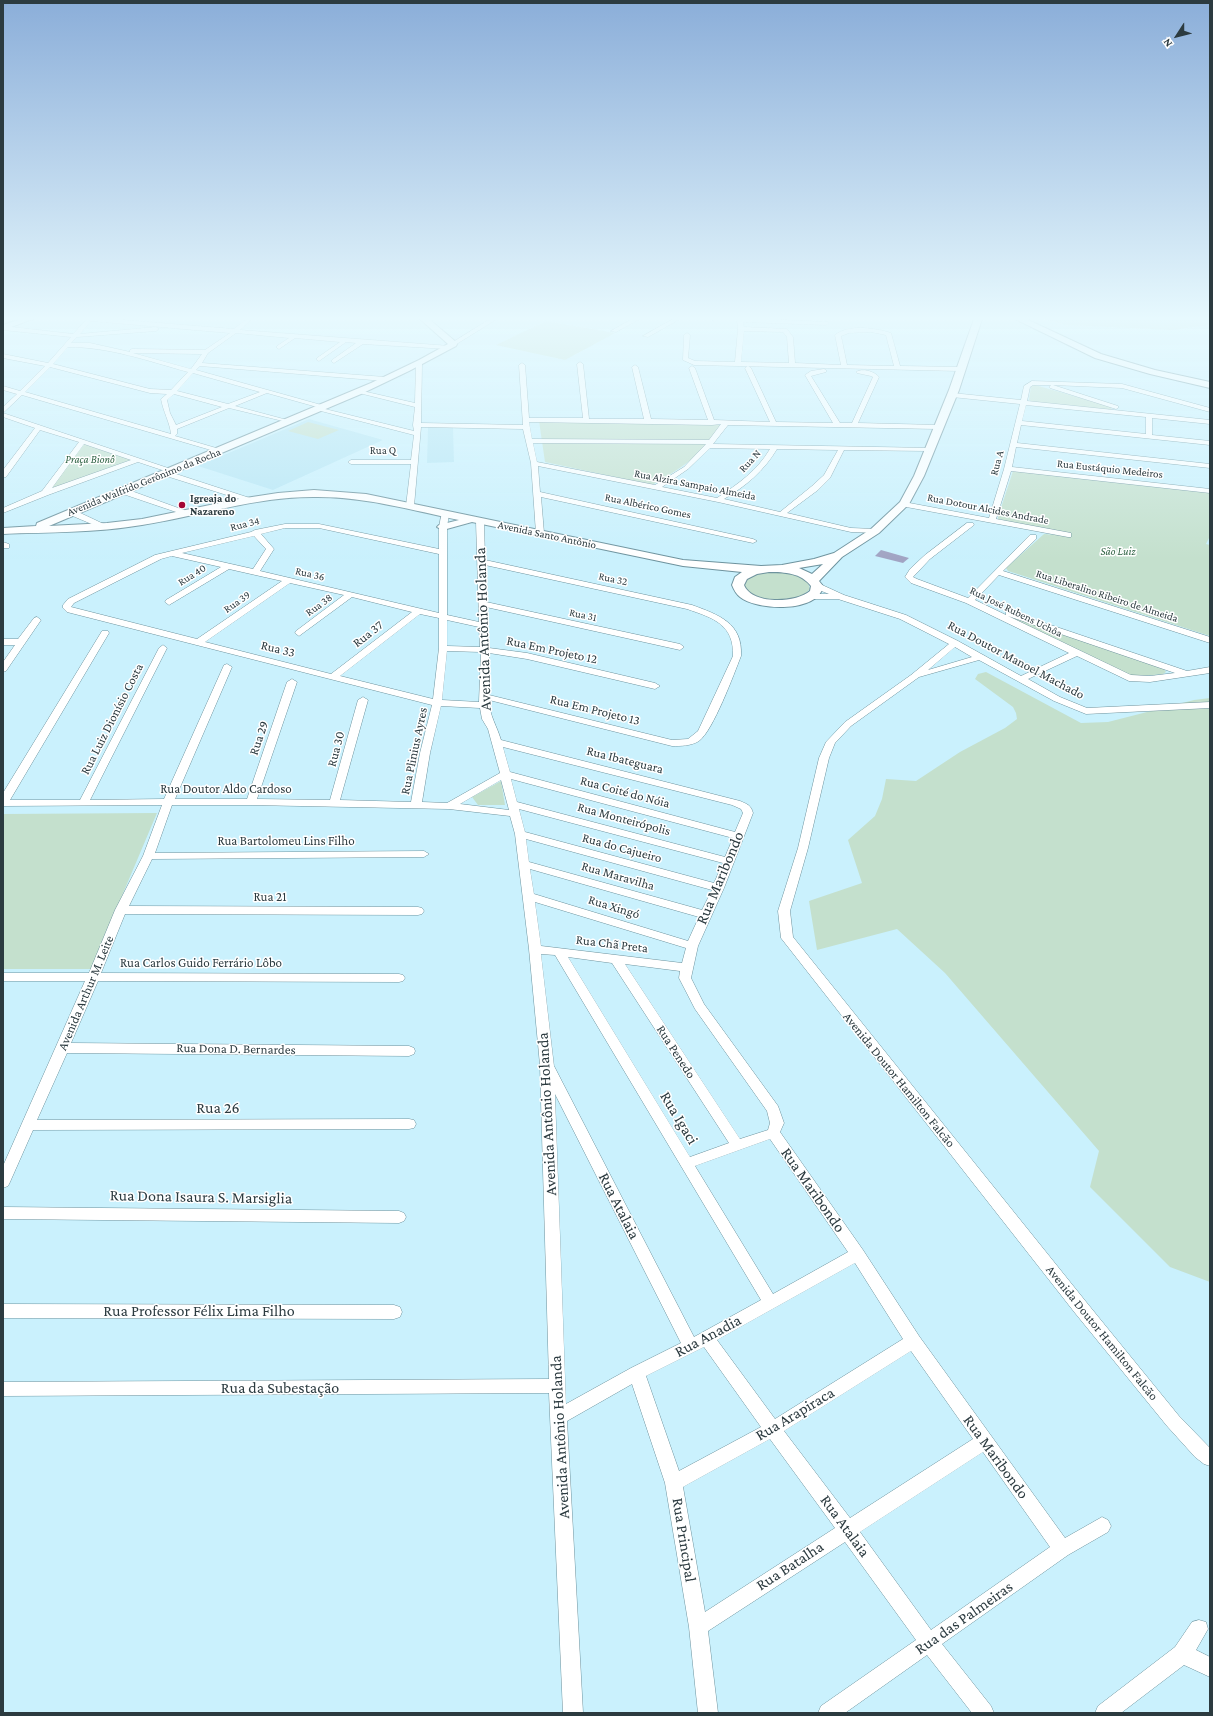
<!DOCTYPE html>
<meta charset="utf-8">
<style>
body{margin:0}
#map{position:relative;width:1213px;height:1716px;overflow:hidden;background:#caf1fd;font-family:"Crimson Pro",serif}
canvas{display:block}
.frame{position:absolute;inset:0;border:4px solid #2c3b40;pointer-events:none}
.north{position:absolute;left:1157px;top:16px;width:40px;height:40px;-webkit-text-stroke:3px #fff;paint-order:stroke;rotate:234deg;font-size:11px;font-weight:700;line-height:16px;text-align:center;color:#2c3b40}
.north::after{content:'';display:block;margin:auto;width:14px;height:18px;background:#2c3b40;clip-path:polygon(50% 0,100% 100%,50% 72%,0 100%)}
</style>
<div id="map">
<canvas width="1213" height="1716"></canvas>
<div class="frame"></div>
<div class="north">N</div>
</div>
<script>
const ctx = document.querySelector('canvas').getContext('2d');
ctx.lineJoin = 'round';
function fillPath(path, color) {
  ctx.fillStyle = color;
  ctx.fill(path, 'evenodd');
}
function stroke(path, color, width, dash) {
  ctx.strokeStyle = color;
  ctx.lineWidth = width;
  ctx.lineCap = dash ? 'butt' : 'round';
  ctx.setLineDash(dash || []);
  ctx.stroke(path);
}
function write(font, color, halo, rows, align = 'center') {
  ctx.font = font + ' "Crimson Pro",serif';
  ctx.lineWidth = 3;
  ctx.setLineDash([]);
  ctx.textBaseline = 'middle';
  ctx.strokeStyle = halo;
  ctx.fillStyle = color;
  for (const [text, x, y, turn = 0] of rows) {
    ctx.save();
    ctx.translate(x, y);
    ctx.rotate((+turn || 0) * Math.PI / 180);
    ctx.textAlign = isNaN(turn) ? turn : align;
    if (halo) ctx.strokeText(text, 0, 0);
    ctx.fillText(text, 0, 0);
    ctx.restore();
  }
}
const built = new Path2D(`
 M309,419l74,21 -110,50 -75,-24z
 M428,427h25l1,35 -27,1z`);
const green = new Path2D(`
 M1043,319h167v6l-38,5 -106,-5z
 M546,321l69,12 -50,27 -69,-15z
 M1035,385l74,21 3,2 -2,2 -77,-8 -4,-2 2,-14z
 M539,421l181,4c-12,27 -43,46 -68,60l-107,-23z
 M308,422l31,8 -21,9 -30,-8z
 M85,443l48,16 -85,32z
 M1013,471l197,21v44l-4,8 4,1v91l-202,-65 -2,-3 38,-34 16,1 -62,-16v-2z
 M769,571c14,1 38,0 41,18 -13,16 -64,17 -66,-7 7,-8 15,-9 25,-11z
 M1001,613l161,53 4,6 -3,2 -30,3z
 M986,672l95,51 27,-1 86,-22 16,-2v584l-40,-15 -80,-80 9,-36 -154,-178 -48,-44 -80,21 -8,-49 53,-18 -14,-43 27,-24 7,-17 4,-20 30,2 44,-29 45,-24 12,-9 -1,-6 -3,-6 -38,-28 3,-5z
 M501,781l4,24h-27l-6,-8z
 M157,813l-66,156h-88v-155z`);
const water = new Path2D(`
 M881,550l28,8 -6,5 -28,-7z`);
const street = new Path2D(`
 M87,319h25l122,10 12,-10h6l-12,11 210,16v2l-2,1 -85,-5 -29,19 -2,-1v-2l24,-17 -10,-1 -27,19 -2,-1v-2l23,-16 -45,-4 -16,11 -2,-1v-2l12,-8 -53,-5 -28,20 -6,10 183,14 3,2 -3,2 -185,-15 -4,4 129,36v3l89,22 -1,-6 2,-18 -60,-15 3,-2 57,13 1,-40 3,-2 3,2 -1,60 102,2 -4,-60 3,-2 3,2 4,53h54l-6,-54 3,-2 3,2 6,55h55l-12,-52 3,-2 3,2 13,52 57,1 -19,-52 3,-2 3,2 19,52 56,2 -25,-54 3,-2 3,2 25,54 57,1 -28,-48 6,-4 13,-2 2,1v2l-15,4 29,47h12l21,-46 -2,-1 -14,-3 -1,-1c6,-4 18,-1 23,5l-21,46 80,2 3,2 -3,2 -210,-4 -15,19 218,4v2l-2,1 -85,-1 -14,28 -12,12 -31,23 64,15 24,1 4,2 -1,2 -27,-1 -133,-30 -180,-36 2,26 213,47 4,2 -4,2 -212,-46 3,36 -4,2 -4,-2 -5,-70 -8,-34 -102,-2 -7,79 -4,2 -4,-2 5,-42h-60l-3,-2 3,-2h60l3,-25 -97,-25 -1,-1 1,-2 -50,-14 -32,13 56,15v2l-62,-15 -52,21v5l-2,2 48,14 1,1 -3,2 -199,-58 -19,18v-6l14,-13 -14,-4v-4l17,5 25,-25 -42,-8v-4l45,9 23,-26 -68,-7v-4l70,8zM91,321l139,12 -25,17 -73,-1 -2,1v2l-40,-9h-19l6,-6 79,-6 3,-2 -3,-2 -76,7zM68,347c42,0 80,14 120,25l-17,18 -21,-1 -97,-25zM133,353l69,1 -11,15zM50,367l100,26 17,1 -6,5c2,12 9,24 10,35l-146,-42zM193,373l67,19 -32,12 -51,-13zM174,394l48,13 -46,18 -6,-12 -3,-13zM529,422l183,3 9,-1 -12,16 -177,-1zM533,443l173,1 -22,23 -29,18 -118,-23zM710,448l60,1c-13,22 -32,35 -53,49l-55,-11 26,-18zM777,449l61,1 -14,25 -12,11 -32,26 -56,-13c22,-13 40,-28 53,-50z
 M490,319h7l-42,26 -5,-1z
 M632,319h8l-24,13 -5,-1z
 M673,319h7l-32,18 -5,-1z
 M711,319h54l63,3 1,1 -3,2 -83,-3 1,5 43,2 6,8 2,26 46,2 -6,-30c14,-11 40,-7 56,-2l9,33 60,1 3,2 -3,2 -266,-6 -11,-5 1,-25 3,-2 3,2 -2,23 7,3 40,1 3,-33 -1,-8h-23zM744,331l39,1 4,5 2,26 -48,-1zM871,332l15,3 8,31 -47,-1 -6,-29 8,-3z
 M1032,381l90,3 88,24v4l-88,-24 -69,-3 65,21v2l-2,1 -66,-21 -1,-1 2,-2h-18l-3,2 -3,14 183,19v4l-58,-6v17l58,6v4l-189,-20 -4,18 193,21v4l-194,-21 -4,20 198,22v4l-199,-22 -15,48 75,14v4h-3l-167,-31v-4h3l85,16 15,-49 16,-65 -68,-7 -3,-2 3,-2 69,7 3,-14zM1026,405l120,12v17l-124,-13z
 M3,413l171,57 2,1 -3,2 83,27 -4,2h-3l-86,-27 -1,-2 3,-2 -27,-9 -90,33 -45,18v-5l39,-17 37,-49 -39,-12 -34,47h-3v-7l32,-42 -32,-11zM84,444l47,16 -79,28z
 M120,489h6l66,24 -4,2h-3l-65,-22z
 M68,510h6l34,16 -1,2h-6l-33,-14z
 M442,512h6l1,2 -2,13v88l32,7 -3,-101 4,-2 4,2 1,39 207,45c27,10 51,18 49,51 -7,18 -28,75 -42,85 -8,5 -18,5 -27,5l-183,-46c0,15 8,26 12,40l239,61c7,3 11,4 13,12l-29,75 -26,58 -7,32 13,26 74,102 6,17 -4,9 83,118 56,86 146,202 37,-21 6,3 3,6 -3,6 -40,23 -126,89 49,62 3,7h-22l-45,-58 -82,58h-27l3,-7 95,-66 -71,-98 -137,89 10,82h-20l-9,-86 -24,-144 -33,-99 -65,37 16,292h-20l-14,-320 -546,3v-14l546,-3 -9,-314 -11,-116 -14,-115 -5,-18 -61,-7 -198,-4h-79l-17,48 269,-2 5,3 -5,3 -272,2 -23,47 289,1 4,1 2,3 -2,3 -4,1 -293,-1 -24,59 298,1 4,1 2,3 -2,3 -4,1 -301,-1 -27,62 338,3 5,2 1,3 -1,3 -5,2 -342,-3 -30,67 372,-1 5,1 2,4 -2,4 -5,1 -376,1 -23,52 -2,4 -5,2v-22l82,-185h-82v-8h86l26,-63 28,-54 19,-51 -159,1v-13l99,-162h6l1,2 -99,167h70l79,-152 4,-3 4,3 -77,152 74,-1 60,-134 3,-1 5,3 -57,132h72l40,-117 5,-3 5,3 -40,117 73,1 28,-100 5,-3 5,3 -28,100 71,2 9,-49 12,-48 -365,-93 -4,-4v-3l5,-6 87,-44 96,-23 4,-2 30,-6h34l120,25v-22zM285,528h34l120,26v59l-179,-42 14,-22 -13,-15zM254,536l12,13 -13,20 -71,-16zM172,556l49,11 -55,33 -1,2 4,3 60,-36 53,12 -85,58 -126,-32 3,-4 87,-44zM485,565l202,44c26,9 47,15 46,47l-35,75 -10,8 -16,1 -183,-45v-42l38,6 128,30 5,-3 -5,-3 -128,-30 -38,-5 -3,-41 194,43 4,-3 -4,-3 -194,-42zM290,583l54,12 -48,36 -1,2 4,3 53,-39 60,15 -81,62 -126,-32zM420,614l19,4v30l-6,51 -93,-23zM447,620l32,7 1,20 -33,-1zM447,651l34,1 -2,50 -37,-2zM441,706l39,2 2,11 6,10 12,44 -53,30 -25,-1 8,-49zM503,747l229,58 9,4 2,4 -8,19 -225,-60zM511,779l222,59 -8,19 -208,-55zM501,780l8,30 -49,-6zM519,809l204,54 -9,20 -189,-51zM526,839l186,51 -10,20 -173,-48zM530,869l169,48 -11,24 -154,-47zM535,902l151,46 -4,15 -141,-17zM541,954l14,1 206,345 -67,37 -140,-271zM568,957l44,6 117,180 -39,14zM625,964l55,7 -1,7 16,31 72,102 3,12 -2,7 -28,9zM555,1094l126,249 -50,25 -65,36zM770,1139l78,113 -75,42 -78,-128zM855,1263l48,76 -128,80 -58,-79zM704,1347l57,80 -82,44 -33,-95zM911,1351l62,88 -123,79 -66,-87zM770,1439l65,89 -130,84 -22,-125zM983,1452l67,95 -119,83 -71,-98z
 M967,523h6l1,2 -44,34 -17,18 4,2 51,19 62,-63h6v4l-33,32 207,66v6l-211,-68 -24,25 31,15v-3h6l175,59 23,-4v6l-60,9 -21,-1 -52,-25 -49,23 32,18 27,11 123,-6v6l-124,6 -32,-13 -75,-41 -60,17 -68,49 -16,17 -6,15 -21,90 -18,63 3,26 294,366 92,113 31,32v18l-6,-2 -9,-7 -28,-31 -92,-113 -294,-375 -3,-27 20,-63 21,-90 7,-16 19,-20 66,-47 38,-31 -49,-25 -62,-20h-30l-1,-2 4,-3h18l-15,-6 -1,-2 1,-2h6l24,11 62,20 52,26 63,35 48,-23 -103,-50 -55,-20 -6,-6 5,-8 15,-14zM1008,616l167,57 -25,3 -19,-1zM955,647l17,10 -44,13z
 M3,542l6,2v4h-6z
 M37,617l4,3 -35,51 -3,1v-10l12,-17h-12v-6h15l16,-21z
 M3,1207l396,4 5,2 2,4 -2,4 -5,2 -396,-4z
 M3,1304l391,1 6,2 2,5 -2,5 -6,2 -391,-1z
 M1199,1620l7,2 2,7 -12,21 14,7v20l-26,-12 -63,48h-26l3,-7 77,-59 17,-25z`);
const secondary = new Path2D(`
 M21,319h12l-30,11v-5z
 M420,319h9l27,23 1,2 -1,2 -47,25 -48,23 -312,132 58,-3 35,-4 97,-20 39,-6 36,-3 52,4 317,66 78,6 21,-1 32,-6 20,-6 37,-24 29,-27 14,-26 35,-86 25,-71h8l-23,71 -35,86 -15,28 -30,29 -37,24 -23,24 4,5c-4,27 -66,25 -83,11 -4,-3 -6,-7 -8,-12l3,-8 7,-5 -59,-6 -211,-44 -29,8 -6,-3 2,-2 20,-5c-48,-10 -96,-24 -146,-23 -58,0 -114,19 -171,28 -46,8 -93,7 -139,9v-6l33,-2 1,-3 334,-140 48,-23 29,-16zM823,564l-11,10 -13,-6zM769,572c16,0 32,1 42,14l-1,5c-14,12 -58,14 -66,-6l3,-6 10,-5z
 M1015,319h11l75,35 54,16 55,12v6l-60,-14 -55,-16z`);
const markers = [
 [182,505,4,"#a40734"]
];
const farStreetnames = [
 ["Rua Q",383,451],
 ["Rua N",750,461,-47],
 ["Rua A",997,463,-75],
 ["Rua Eustáquio Medeiros",1110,469,6],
 ["Avenida Walfrido Gerônimo da Rocha",144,482,-22],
 ["Rua Alzira Sampaio Almeida",695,485,11],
 ["Rua Albérico Gomes",648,506,12],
 ["Rua Dotour Alcides Andrade",988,509,11],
 ["Rua 34",245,524,-14],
 ["Avenida Santo Antônio",547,535,12],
 ["Rua 36",310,574,13],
 ["Rua 40",192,575,-32],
 ["Rua 32",613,579,12],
 ["Rua Liberalino Ribeiro de Almeida",1107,596,18],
 ["Rua 39",237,602,-35],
 ["Rua 38",319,605,-36],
 ["Rua José Rubens Uchôa",1016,612,26],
 ["Rua 31",583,615,12]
];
const farParknames = [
 ["Praça Bionô",90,460],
 ["São Luiz",1118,552]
];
const farPoinames = [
 ["Igreaja do",190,499],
 ["Nazareno",190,512]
];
const streetNames = [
 ["Rua 37",368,634,-38],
 ["Rua 33",278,649,14],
 ["Rua Em Projeto 12",552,650,12],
 ["Rua Doutor Manoel Machado",1016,660,28],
 ["Rua Em Projeto 13",595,710,14],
 ["Rua Luiz Dionísio Costa",112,719,-63],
 ["Rua 29",259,738,-71],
 ["Rua 30",336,749,-75],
 ["Rua Plinius Ayres",414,751,-78],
 ["Rua Ibateguara",625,760,14],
 ["Rua Doutor Aldo Cardoso",226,789],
 ["Rua Coité do Nóia",625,792,15],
 ["Rua Monteirópolis",624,819,15],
 ["Rua Bartolomeu Lins Filho",286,841],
 ["Rua do Cajueiro",622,848,15],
 ["Rua Maravilha",618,876,16],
 ["Rua 21",270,897],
 ["Rua Xingó",614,907,17],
 ["Rua Chã Preta",612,944,7],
 ["Rua Carlos Guido Ferrário Lôbo",201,963],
 ["Avenida Arthur M. Leite",86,993,-67],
 ["Rua Dona D. Bernardes",236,1049,1],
 ["Rua Penedo",676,1052,57],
 ["Avenida Doutor Hamilton Falcão",899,1080,51],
 ["Avenida Doutor Hamilton Falcão",1102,1333,51]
];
const nearStreetnames = [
 ["Avenida Antônio Holanda",483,629,-92],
 ["Rua Maribondo",720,878,-67],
 ["Rua 26",218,1108],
 ["Avenida Antônio Holanda",547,1114,-93],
 ["Rua Igaci",679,1118,59],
 ["Rua Maribondo",813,1190,55],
 ["Rua Dona Isaura S. Marsiglia",201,1197,1],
 ["Rua Atalaia",619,1206,63],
 ["Rua Professor Félix Lima Filho",199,1311],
 ["Rua Anadia",708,1336,-28],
 ["Rua da Subestação",280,1388],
 ["Rua Arapiraca",795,1414,-31],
 ["Avenida Antônio Holanda",560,1437,-93],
 ["Rua Maribondo",996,1457,54],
 ["Rua Atalaia",845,1526,54],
 ["Rua Principal",684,1540,81],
 ["Rua Batalha",790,1566,-33],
 ["Rua das Palmeiras",964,1618,-35]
];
fillPath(built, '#b7e6f5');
fillPath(green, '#c4e0cd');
fillPath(water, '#a1a4c3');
stroke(street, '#6e939e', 1);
stroke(secondary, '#6e939e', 2);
fillPath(street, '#fff');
fillPath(secondary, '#fff');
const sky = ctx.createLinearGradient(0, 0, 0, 559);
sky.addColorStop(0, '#8baed9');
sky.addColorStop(0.57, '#e7f9fe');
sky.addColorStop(1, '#e7f9fe00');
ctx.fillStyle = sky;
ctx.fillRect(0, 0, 1213, 559);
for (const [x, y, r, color] of markers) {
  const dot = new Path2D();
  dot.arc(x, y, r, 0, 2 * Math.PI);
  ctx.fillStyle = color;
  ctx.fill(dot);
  stroke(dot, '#fff', 1.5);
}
write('11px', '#2c3b40', '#fff', farStreetnames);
write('italic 11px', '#2f6243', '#fff', farParknames);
write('bold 11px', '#2c3b40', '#fff', farPoinames, 'left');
write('13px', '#2c3b40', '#fff', streetNames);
write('16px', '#2c3b40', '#fff', nearStreetnames);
</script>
